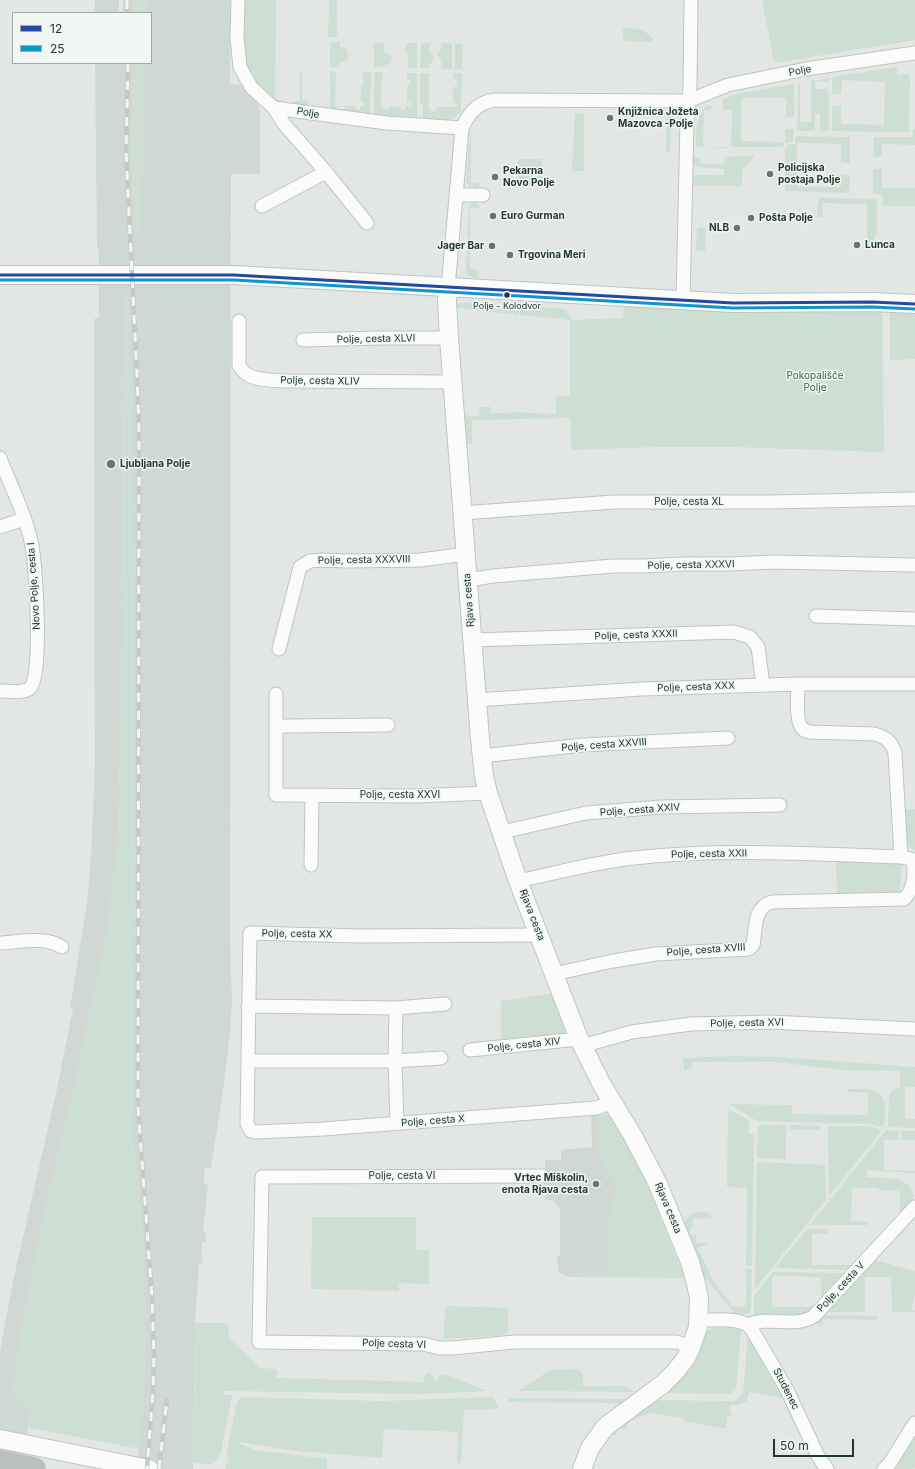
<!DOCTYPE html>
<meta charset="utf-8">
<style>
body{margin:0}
#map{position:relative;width:915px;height:1469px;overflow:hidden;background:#e2e7e5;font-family:Inter,sans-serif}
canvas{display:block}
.legend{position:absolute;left:12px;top:12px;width:140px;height:52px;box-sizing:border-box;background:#f0f6f3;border:1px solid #9eaaa6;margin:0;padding:5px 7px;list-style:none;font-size:12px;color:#233732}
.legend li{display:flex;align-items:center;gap:8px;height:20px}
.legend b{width:20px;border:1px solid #9eaaa6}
.scale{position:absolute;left:773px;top:1439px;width:81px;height:18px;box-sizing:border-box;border:2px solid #233732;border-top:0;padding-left:5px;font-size:12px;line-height:14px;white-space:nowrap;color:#233732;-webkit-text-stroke:3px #f0f6f3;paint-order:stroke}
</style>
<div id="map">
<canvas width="915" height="1469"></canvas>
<ul class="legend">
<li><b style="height:5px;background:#224aa0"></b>12</li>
<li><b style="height:5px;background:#1095ca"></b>25</li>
</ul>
<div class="scale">50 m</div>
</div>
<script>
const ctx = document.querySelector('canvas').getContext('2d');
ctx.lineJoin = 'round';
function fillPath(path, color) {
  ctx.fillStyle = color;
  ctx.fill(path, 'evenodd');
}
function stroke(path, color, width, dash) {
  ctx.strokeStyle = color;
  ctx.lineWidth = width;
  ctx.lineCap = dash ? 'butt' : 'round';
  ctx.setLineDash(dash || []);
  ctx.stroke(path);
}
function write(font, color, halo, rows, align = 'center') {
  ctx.font = font + ' Inter,sans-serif';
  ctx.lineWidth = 3;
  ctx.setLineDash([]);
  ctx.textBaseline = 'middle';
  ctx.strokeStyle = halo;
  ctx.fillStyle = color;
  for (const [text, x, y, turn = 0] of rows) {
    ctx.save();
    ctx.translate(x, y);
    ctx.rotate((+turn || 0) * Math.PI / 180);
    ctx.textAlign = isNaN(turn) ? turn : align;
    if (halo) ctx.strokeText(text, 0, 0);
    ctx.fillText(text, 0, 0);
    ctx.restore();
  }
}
const built = new Path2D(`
 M95,0h24v13h-24z
 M123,0h10v13h-10z
 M150,0h80v84l14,1 13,17 3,9v63h-29l-1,767 2,61 -2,32 -7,57 -12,77h-6l-1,15 4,1 -5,48h3l-1,10h-3l-1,16h2l-1,7h-3l-4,58 -2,146h-56l6,-69 3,-64 -1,-50 -4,-67 -8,-76 1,-728 -6,-122h-5l-1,358 -4,190 -12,96 -31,147 -34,143 -22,118 -6,43 5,12 13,9 -10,60h-21v-118l13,-70 43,-188 17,-84 -3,-1 17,-105 4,-49 4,-86 -1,-449 5,-1v-69h-2l-2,-186h38l-2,87 3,81 8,1v-162l1,-7h8v-50h-5v-8h4z
 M591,1114l4,1h14l34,160 -70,-1 -1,3 -6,-1 -7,-4 -1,-3 -1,-12 3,-3v-44l-7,-10h-8v-40h16v-10l31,-3z`);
const green = new Path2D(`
 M133,0h17v5l-4,1v7h-13z
 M241,0h35l-1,100h7l-2,4 -18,-11 -18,-28z
 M329,0h6l2,2v35h-9z
 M762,0h153v40l-141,23z
 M623,28c13,-1 23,2 31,12l-3,2 -28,-1z
 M330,42h10v5l5,1 3,4v7l-5,3h-4v5h-9z
 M374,42l10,1v9l4,1 4,4 -1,6 -8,3v1h-9z
 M408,43h9v25h-9v-12l-3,-6z
 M421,43h9v10l4,3 -2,7 -3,1v4h-9z
 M441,43h11v26h-11v-9l-4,-6 4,-5z
 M455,44h8l-1,25h-7z
 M133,63h10l-1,169h-8l-3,-82z
 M897,67v8l12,-1 1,5 -1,53 -77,-1v-25h9v18l43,1 1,-43 -43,-2 -1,14h-9v-17z
 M300,71h2v29h6l1,7 -16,-2 1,-4 6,-1z
 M330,71l6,1 -1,34h2v3h7v-3h12v3l4,1v-4l4,-1v-3h-3v-17h3l-2,-13h9l-1,42 -40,-5z
 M374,72h9v5l-1,1 -1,28h2v3h7v-3l11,1 1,3h3v-4h5v-4h-3v-16l3,-1v-6h-3v-6h10v44l-42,-2 -1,-3z
 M420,73h9v35l1,3h6l1,-4h19v-4h-3v-16h4v-7l-3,-1v-6h8l-1,39 -10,8 -28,-2v-14h-3z
 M829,78v6l-1,-2 -13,-1v8h13l1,-2 -2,5 2,1v38h-9v-17h-5v17h-18l1,-48h2v39h11v-41z
 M794,84v33h-8v-19h-44l-1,43 44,1v-13h9l-1,13 -9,1 -1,4h-52l1,-36 -9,-1 -1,-10 14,-6z
 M707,106h5l-1,4h-7l-1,37h25v1l-32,-1c0,-15 -1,-30 11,-41z
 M575,113l9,1v57h-12z
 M667,114l4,2 -1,36 -4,1z
 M471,125v58h8v5l-10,-2 -3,-5z
 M913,129h2v16l-33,-1v13h-9l1,-20h39z
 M796,136l54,1v26h-9v-19l-44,-1v44h44v-13l9,1 -1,18 -64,-2v-43l4,-4h6z
 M754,155l-1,3 -11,12v16h-50v-6l3,-5h29v-6l-28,-2 -4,-3v-5l3,-2 5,1 1,6h23l1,-7 25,-1z
 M518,159h24v26h-25z
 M873,169h9v19h33v18h-33v-12h-9z
 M818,198l59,1v36h-3v12h-7v-43l-44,-1v14h-6z
 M473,203l5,1 2,4h-10v61l8,1v8l-9,-1 -3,-5 3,-66z
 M697,228h9l-1,23 -9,-1z
 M263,286l172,9 2,2z
 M123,293h6l5,122 -1,728c5,48 10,95 12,142 3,55 0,110 -6,164l-112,-22 4,-18 -13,-9 -5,-12 6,-43 22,-118 34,-143 31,-147 12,-96 4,-190z
 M534,302h6v5l27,2v4l3,1 1,6 52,-2 1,-11 102,4h156l2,141 -152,-5h-76l-85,3 -1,-32 -98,2v24h-7l-2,-30 2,-1 4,3h10l1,-9h11v6h19v-1l46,2v-18h14v-76l-50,-5 1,-11z
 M463,303l20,1v4l25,2v-5h11v10l-59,-7 -5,3c-1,-5 3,-8 8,-8z
 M890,311l25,2v46l-25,1z
 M906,809h9v41c-15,-7 -11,-24 -12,-38z
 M836,859l66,2 -2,31 -6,4 -57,-1z
 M556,993l16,43 -71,8v-43z
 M731,1056l47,1 137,10v20h-10v32h10v9l-27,-1 1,-31 3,-6 8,-2v-17l-60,-1 -63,-8h-84l-2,7 -7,1 -1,-12z
 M847,1089c17,0 38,-4 38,20 0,7 1,12 -3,18l-14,-3 -111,-3 -28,-17 63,1v9l76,1v-23h-21z
 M728,1109l21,11v14h5l-2,132h-6l1,-78 -20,-1z
 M597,1115h12l2,1 29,51 40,100 5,5 1,6 -114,-1v-3h38v-5h-2v-54l2,-1 5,-31 -18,-29z
 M759,1125h27v34l-29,-1 1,-32z
 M790,1125l29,1v4h-29z
 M830,1126h39l13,4 -53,66 -1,-68z
 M886,1130l13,1v9h-15v30l31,1v2l-48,-3v7l32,2 11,7 4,10 -1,5 -13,18v-28l-22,-1v-2h-26l-1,33 16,1 1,3h-58z
 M902,1131h13v9h-14z
 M757,1162l68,3 1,35 -71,89z
 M700,1211l8,2 2,-1 2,6 -19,1v8l-3,1v7h6v8h12v2l-10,3 15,33 20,26 13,-1v-37h6l-1,40 -2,4 -14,1 -32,-39 -18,-51c1,-8 8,-11 15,-13z
 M312,1217h104v33h13v34l-30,-1v8l-88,-2z
 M807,1229h21v5h-16v31h41l-1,5 -77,-2z
 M871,1259l44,12v24l-4,14 4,2v1h-23l-1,-35h-26v35h-42z
 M773,1272l77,1 -29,32v-27l-23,-2h-26v31h42l-6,9 -54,1v-21z
 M446,1306l62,2v24l-4,3 -61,4z
 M821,1315l56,1v4l-54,-1 -1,8 -5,-5z
 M195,1323h33l1,15 31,30 17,1v9l147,4 1,-8 4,-2 4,3 1,5h4l1,-4 7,-1 41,16 -67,3 -196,-3 -1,4h9l-11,56 -3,8 -7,6 -17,-3 -1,-15 1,-3z
 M727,1325l14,4 -5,60 -5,5 -66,-1 41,-62 8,-3h12z
 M748,1333l40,66 -39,-7 -3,10 -17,4 3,10 -5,1 -1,12 -42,-8v-3l-34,-5 -21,9 -4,7 -7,-1 -2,8 -6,-2 46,-34 78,1 9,-8z
 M578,1369l5,5v12h40l6,2 4,4 -115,-1 32,-21z
 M243,1397l138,4 111,-4 4,5 3,7 -35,1 -3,53h-4l1,-31 -74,-3 -2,29 -84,-7 -62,-9 20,8 71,9v10h-102l4,-11 -3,-1 10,-52 2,-5z
 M510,1398l117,1 -8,6 -1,-2 -110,-1z
 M915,1433v34l-3,2h-21z`);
const street = new Path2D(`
 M238,0l-1,37 3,30 6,11 6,10 22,20 10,16 42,48 41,51
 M274,108l113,15 75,5
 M457,195h26
 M262,206l64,-34
 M448,288l14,-160c7,-15 15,-25 32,-28l194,1 40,-16 78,-16 109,-16
 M683,301l4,-179 3,-37 1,-85
 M239,321v44c7,17 33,15 49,16l164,1
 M303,340l75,-2h71
 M0,458c10,27 25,54 31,83 5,19 12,138 -1,147 -7,6 -22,3 -30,3
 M462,513l152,-11h156l145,-3
 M0,527l24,-8
 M468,580l25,-4 120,-10h30l41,-2h45l45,-2 141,3
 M816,616l99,3
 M472,640l262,-8 16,5 8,10 5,38
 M279,649l21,-82 10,-6 13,-1 24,1 74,-1 45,-6
 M798,684c0,9 -3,39 5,45 1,2 4,2 6,3l65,2c12,3 17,7 21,19l6,104
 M276,694v101l140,1 72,-3
 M476,700l165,-11 157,-5h117
 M276,728l8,-2 104,-1
 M481,756l102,-11 145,-7
 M502,832l84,-19 76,-6 118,-2
 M311,865l1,-69
 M518,881c39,-8 77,-19 116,-23 87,-10 180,-4 267,-1l14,3
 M540,935l-181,1 -109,-3 -3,191 4,7 5,1 67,-3 273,-21 17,-6
 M0,943c19,-1 45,-7 62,4
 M554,974l59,-13 43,-7 93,-5 4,-4c3,-16 0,-38 19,-43l132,-3c11,-11 10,-23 10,-39
 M248,1006l148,2 49,-4
 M396,1008l-1,53 2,62
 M582,1046l50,-14 59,-8 79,-2 145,7
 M470,1050l109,-11
 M248,1061h147l46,-3
 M542,1176l-280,1 -3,165 164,2 17,4h13l61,-6h163l14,5
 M699,1320c16,1 40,-4 52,8l35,60 32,68 9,13
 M748,1325c20,-10 47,4 66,-9l101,-109
 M884,1469l6,-6 25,-40`);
const secondary = new Path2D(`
 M0,275h234l499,28 139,-1 43,2
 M448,288l-1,13 2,37 31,401 4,37 4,17 30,88 61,158 23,46 31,51 24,46 33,80 6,22 3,14 -1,29 -7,20 -5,11 -11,14 -12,12 -58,43 -15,21 -8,21
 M0,1439l149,30`);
const highway = new Path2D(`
 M0,1462l34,7`);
const rail = new Path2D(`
 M127,0v13
 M128,63l-2,89 11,224 2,55 -1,676 14,190 2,59 -1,35 -6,78
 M159,1469l8,-69`);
const bus1 = new Path2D(`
 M0,275h234l499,28 139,-1 43,2`);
const bus2 = new Path2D(`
 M0,280h234l499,28 139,-1 43,2`);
const markers = [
 [610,118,4,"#667571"],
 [770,174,4,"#667571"],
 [495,177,4,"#667571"],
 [493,216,4,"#667571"],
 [751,218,4,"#667571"],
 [737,228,4,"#667571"],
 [857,245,4,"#667571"],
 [492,246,4,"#667571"],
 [510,255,4,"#667571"],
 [507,295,3.5,"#233732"],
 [111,464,5,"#667571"],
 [596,1184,4,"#667571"]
];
const busNames = [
 ["Polje - Kolodvor",507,306]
];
const streetNames = [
 ["Polje",800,71,-10],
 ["Polje",308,113,10],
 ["Polje, cesta XLVI",376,339,-1],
 ["Polje, cesta XLIV",320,381,1],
 ["Polje, cesta XL",689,502],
 ["Polje, cesta XXXVIII",364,560,-1],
 ["Polje, cesta XXXVI",691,565,-1],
 ["Novo Polje, cesta I",34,586,-94],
 ["Rjava cesta",469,600,-94],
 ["Polje, cesta XXXII",636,635,-2],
 ["Polje, cesta XXX",696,687,-2],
 ["Polje, cesta XXVIII",604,745,-4],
 ["Polje, cesta XXVI",400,795],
 ["Polje, cesta XXIV",640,810,-4],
 ["Polje, cesta XXII",709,854,-1],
 ["Rjava cesta",532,915,69],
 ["Polje, cesta XX",297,934,1],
 ["Polje, cesta XVIII",706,950,-4],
 ["Polje, cesta XVI",747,1023,-1],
 ["Polje, cesta XIV",524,1045,-6],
 ["Polje, cesta X",433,1121,-4],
 ["Polje, cesta VI",402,1176],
 ["Rjava cesta",668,1208,67],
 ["Polje, cesta V",841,1287,-47],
 ["Polje cesta VI",394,1344,2],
 ["Studenec",786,1389,63]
];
const poiNames = [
 ["Knjižnica Jožeta",618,112],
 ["Mazovca -Polje",618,124],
 ["Policijska",778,168],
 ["postaja Polje",778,180],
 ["Pekarna",503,171],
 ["Novo Polje",503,183],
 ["Euro Gurman",501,216],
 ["Pošta Polje",759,218],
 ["NLB",729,228,"right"],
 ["Lunca",865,245],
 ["Jager Bar",484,246,"right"],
 ["Trgovina Meri",518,255],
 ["Ljubljana Polje",120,464],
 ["Vrtec Miškolin,",588,1178,"right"],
 ["enota Rjava cesta",588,1190,"right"]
];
const parkNames = [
 ["Pokopališče",815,376],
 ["Polje",815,388]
];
fillPath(built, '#d0d8d5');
fillPath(green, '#cdded3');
stroke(street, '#bfc4c2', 15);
stroke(secondary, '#bfc4c2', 20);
stroke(highway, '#bcc3c1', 24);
stroke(street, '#fbfbfb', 13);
stroke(secondary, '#fbfbfb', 18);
stroke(highway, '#bac0bf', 22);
stroke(rail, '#c6c9c8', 4.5);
stroke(rail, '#f0f6f3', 3, [9]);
stroke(bus1, '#224aa0', 3);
stroke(bus2, '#1095ca', 3);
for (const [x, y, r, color] of markers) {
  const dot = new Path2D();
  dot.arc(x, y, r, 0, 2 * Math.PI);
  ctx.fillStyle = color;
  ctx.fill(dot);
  stroke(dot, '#f0f6f3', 1.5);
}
write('9px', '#233732', '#f0f6f3', busNames);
write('10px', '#233732', '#f0f6f3', streetNames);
write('bold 10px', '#233732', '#f0f6f3', poiNames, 'left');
write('10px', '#326849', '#f0f6f3', parkNames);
</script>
